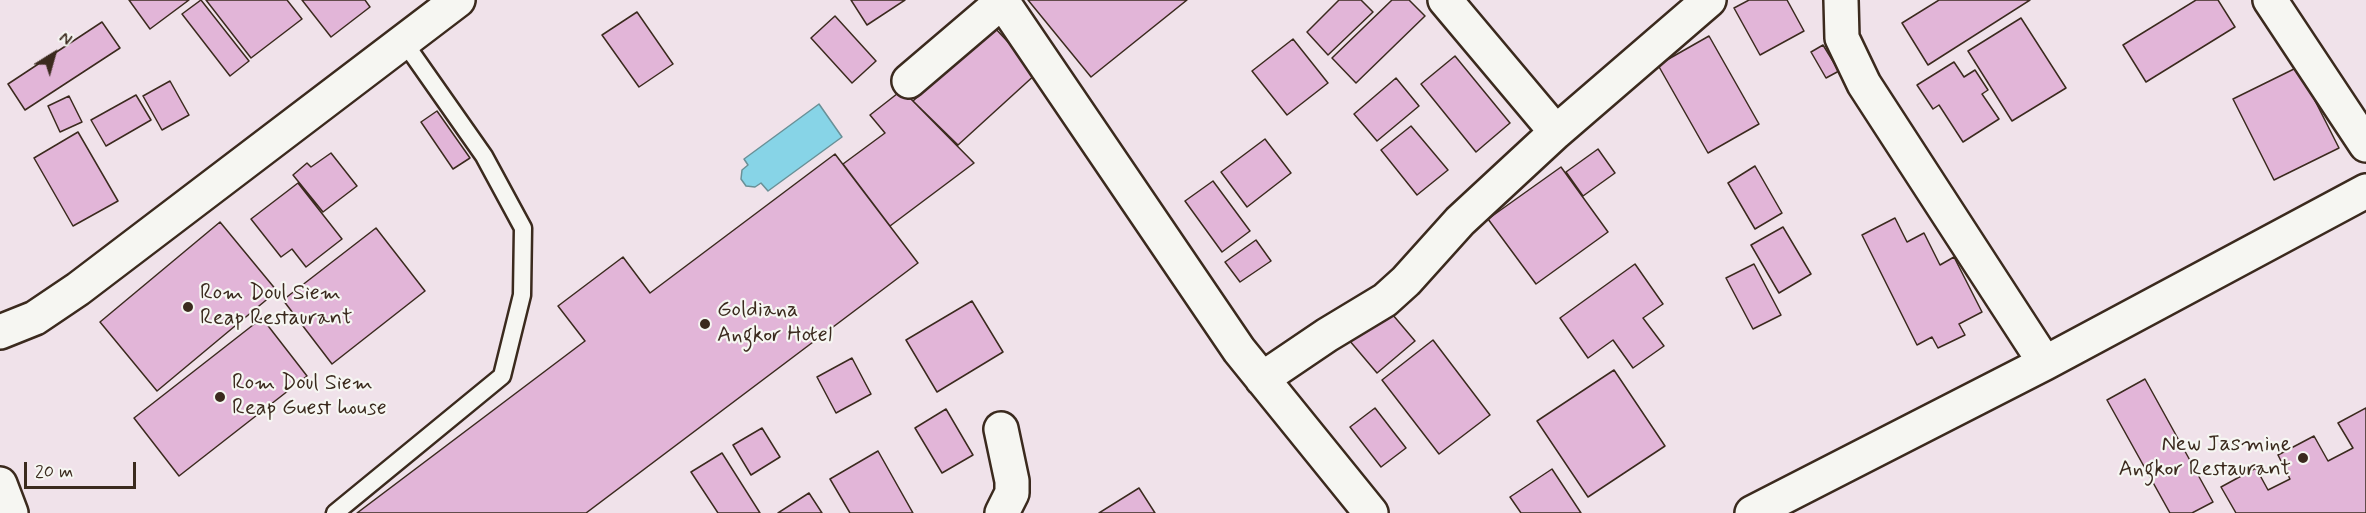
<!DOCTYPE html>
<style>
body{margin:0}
#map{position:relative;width:2366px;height:513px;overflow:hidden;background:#f0e2ea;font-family:Mynerve,sans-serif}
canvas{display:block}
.north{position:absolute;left:24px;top:24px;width:60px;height:60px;-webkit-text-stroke:4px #f6f6f2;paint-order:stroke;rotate:37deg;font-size:16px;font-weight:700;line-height:24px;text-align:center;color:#3b2a1e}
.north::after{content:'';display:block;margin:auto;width:21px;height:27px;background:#3b2a1e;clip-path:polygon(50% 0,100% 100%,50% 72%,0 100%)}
.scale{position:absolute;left:24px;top:462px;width:112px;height:27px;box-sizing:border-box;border:3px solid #3b2a1e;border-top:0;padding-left:8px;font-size:18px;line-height:21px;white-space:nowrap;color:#3b2a1e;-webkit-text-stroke:4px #f6f6f2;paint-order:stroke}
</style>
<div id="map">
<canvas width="2366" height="513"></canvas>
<div class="north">N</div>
<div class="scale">20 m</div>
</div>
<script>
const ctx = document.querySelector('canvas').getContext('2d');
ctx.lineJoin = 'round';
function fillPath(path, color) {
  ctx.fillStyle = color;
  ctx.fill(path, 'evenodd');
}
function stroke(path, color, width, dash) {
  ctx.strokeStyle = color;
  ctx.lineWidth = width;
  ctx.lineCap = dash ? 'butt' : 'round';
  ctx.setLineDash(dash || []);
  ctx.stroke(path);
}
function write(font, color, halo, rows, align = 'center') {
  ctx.font = font + ' Mynerve,sans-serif';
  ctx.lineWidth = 4.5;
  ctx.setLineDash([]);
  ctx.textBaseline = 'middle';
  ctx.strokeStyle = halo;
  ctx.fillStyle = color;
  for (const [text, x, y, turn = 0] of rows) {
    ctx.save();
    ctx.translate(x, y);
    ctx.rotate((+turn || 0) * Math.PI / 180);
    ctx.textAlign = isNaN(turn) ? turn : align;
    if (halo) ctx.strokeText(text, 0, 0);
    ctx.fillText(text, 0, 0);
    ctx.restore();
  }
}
const water = new Path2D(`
 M819,104l23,33 -74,54 -7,-8 -6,4 -9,-1 -5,-7 1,-9 6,-5 -4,-6z`);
const building = new Path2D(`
 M129,0h60l-39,29z
 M201,0l48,61 -19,15 -48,-62z
 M206,0h81l15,19 -51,39z
 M302,0h63l5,7 -39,30z
 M851,0h54l-38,25z
 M1028,0h159l-96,77z
 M1339,0h22l12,12 -45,43 -21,-23z
 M1392,0h17l16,16 -69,67 -24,-25z
 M1749,0h38l17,31 -44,24 -26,-47z
 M1939,0h91l-102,65 -26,-42z
 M2196,0h22l17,27 -89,55 -23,-37z
 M637,12l36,52 -34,23 -37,-52z
 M835,16l41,45 -24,22 -41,-45z
 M2021,18l45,70 -54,33 -44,-70z
 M102,22l18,26 -95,62 -17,-26z
 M994,27l43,46 -79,72 -45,-44z
 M1709,36l50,88 -51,29 -50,-88z
 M1293,39l35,44 -41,32 -35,-44z
 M1823,45l16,26 -13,7 -15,-26z
 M1455,56l55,67 -34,29 -55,-68z
 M1954,62l10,15 11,-7 13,20 -6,4 17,25 -36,23 -24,-37 -6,4 -16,-24z
 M2298,67l41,81 -65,32 -41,-81z
 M1396,78l23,28 -42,35 -23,-27z
 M170,81l19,34 -27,15 -19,-34z
 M902,90l72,73 -84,63 -47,-62 42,-31 -15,-18z
 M136,95l15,25 -45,26 -15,-26z
 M69,96l13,26 -22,10 -12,-26z
 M437,111l33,47 -17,11 -32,-47z
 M1411,126l37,44 -31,25 -36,-45z
 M78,132l40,69 -45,25 -39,-68z
 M1265,139l26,34 -44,34 -26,-35z
 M1598,149l17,24 -32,23 -17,-24z
 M331,153l26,33 -34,26 -30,-37 14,-12 4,4z
 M835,154l83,109 -332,250h-229l228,-172 -27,-35 65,-49 27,36z
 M1755,166l27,47 -27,16 -27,-46z
 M1561,167l47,65 -72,52 -48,-65z
 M1213,181l37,50 -28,21 -37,-51z
 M298,183l44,56 -36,28 -14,-18 -11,8 -30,-38z
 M1895,218l12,24 17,-9 16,32 14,-8 28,55 -23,12 6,11 -27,13 -6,-11 -15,8 -55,-110z
 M220,222l57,69 -120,100 -57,-69z
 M1783,227l28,47 -32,19 -28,-48z
 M376,228l49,63 -93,73 -49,-64z
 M1256,240l15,21 -31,21 -15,-20z
 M1635,264l28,40 -20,14 21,28 -31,22 -20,-28 -25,18 -28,-40z
 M1754,264l27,51 -28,14 -27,-51z
 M972,301l31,51 -66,40 -31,-52z
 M1387,308l28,33 -38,32 -28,-33z
 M262,318l45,58 -128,100 -45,-58z
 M1433,340l57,75 -51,39 -57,-74z
 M852,358l19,36 -35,19 -19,-36z
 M1614,370l51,76 -77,51 -51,-76z
 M2145,379l68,123 -21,11h-22l-63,-113z
 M1375,408l31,40 -25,19 -31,-40z
 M2366,408v105h-130l-15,-26 35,-19 12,22 22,-11 -12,-24 36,-19 14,25 25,-13 -15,-25z
 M946,409l27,46 -31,18 -27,-45z
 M762,428l18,29 -29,18 -18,-30z
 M878,451l35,62h-63l-20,-34z
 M722,453l38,60h-42l-27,-41z
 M1552,469l29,44h-60l-11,-16z
 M1139,488l16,25h-56z
 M809,493l13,20h-44z`);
const service = new Path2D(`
 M335,513l167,-137 20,-81 1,-67 -39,-72 -80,-114`);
const minor = new Path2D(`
 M1445,0l111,132
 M1841,0l1,38 22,46 181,279
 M2270,0l96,145
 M1002,1l237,349 132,163
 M909,81l95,-81
 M1262,379l65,-44 58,-35 21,-19 54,-60 96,-89 153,-132
 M1001,429l11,52v12l-10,20
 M1752,513l293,-150 321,-172`);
const tertiary = new Path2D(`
 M0,332l35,-14 43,-29 380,-289`);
const primary = new Path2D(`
 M0,484l11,29`);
const markers = [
 [188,307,6,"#3b2a1e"],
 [705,324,6,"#3b2a1e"],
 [220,397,6,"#3b2a1e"],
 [2303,458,6,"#3b2a1e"]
];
const poiNames = [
 ["Rom Doul Siem",200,294],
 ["Reap Restaurant",200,319],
 ["Goldiana",717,311],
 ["Angkor Hotel",717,336],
 ["Rom Doul Siem",232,384],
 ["Reap Guest house",232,409],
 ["New Jasmine",2291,445,"right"],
 ["Angkor Restaurant",2291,470,"right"]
];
fillPath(water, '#87d4e7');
stroke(water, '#699097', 1.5);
fillPath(building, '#e2b5d8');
stroke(building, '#3b2a1e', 1.5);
stroke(service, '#3b2a1e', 21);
stroke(minor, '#3b2a1e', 38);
stroke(tertiary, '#3b2a1e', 38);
stroke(primary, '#3b2a1e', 38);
stroke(service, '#f6f6f2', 16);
stroke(minor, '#f6f6f2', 33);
stroke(tertiary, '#f6f6f2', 33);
stroke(primary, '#f6f6f2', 33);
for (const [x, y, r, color] of markers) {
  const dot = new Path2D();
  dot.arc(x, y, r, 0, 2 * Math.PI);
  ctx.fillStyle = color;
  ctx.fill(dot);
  stroke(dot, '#f6f6f2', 2);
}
write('22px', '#3b2a1e', '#f6f6f2', poiNames, 'left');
</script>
